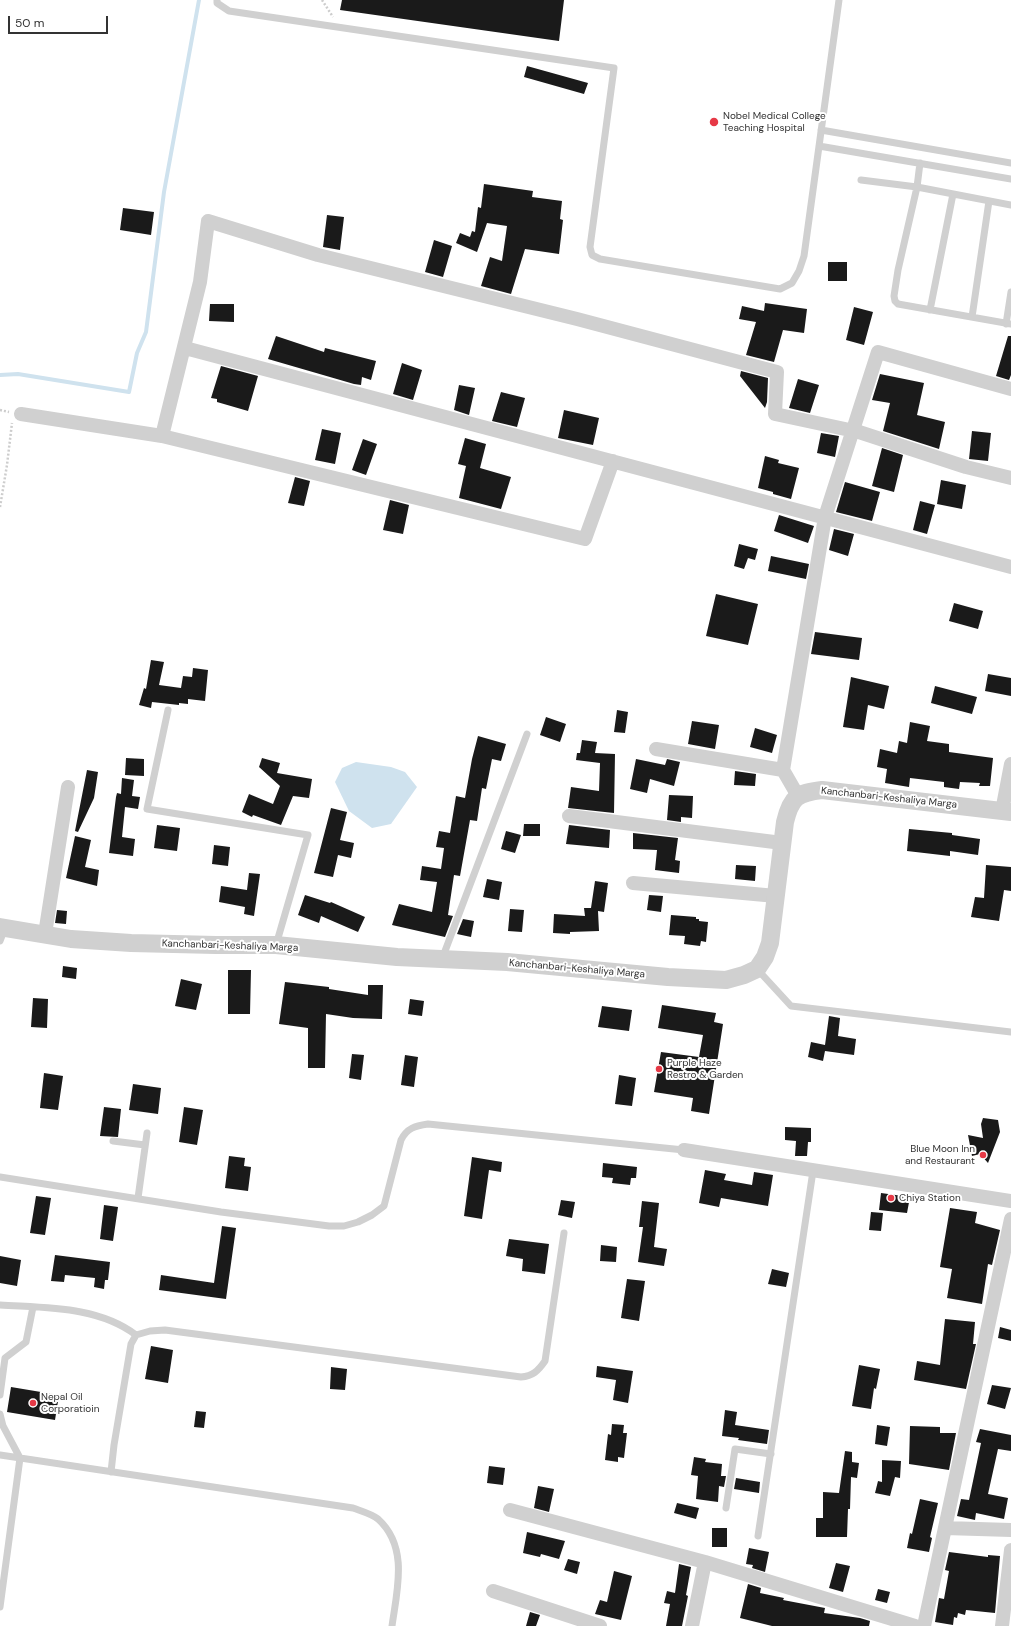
<!DOCTYPE html>
<style>
body{margin:0}
#map{position:relative;width:1011px;height:1626px;overflow:hidden;background:#fff;font-family:"DM Sans",sans-serif}
canvas{display:block}
.scale{position:absolute;left:8px;top:16px;width:100px;height:18px;box-sizing:border-box;border:2px solid #333;border-top:0;padding-left:5px;font-size:12px;line-height:14px;white-space:nowrap;color:#333;-webkit-text-stroke:3px #fff;paint-order:stroke}
</style>
<div id="map">
<canvas width="1011" height="1626"></canvas>
<div class="scale">50 m</div>
</div>
<script>
const ctx = document.querySelector('canvas').getContext('2d');
ctx.lineJoin = 'round';
function fillPath(path, color) {
  ctx.fillStyle = color;
  ctx.fill(path, 'evenodd');
}
function stroke(path, color, width, dash) {
  ctx.strokeStyle = color;
  ctx.lineWidth = width;
  ctx.lineCap = dash ? 'butt' : 'round';
  ctx.setLineDash(dash || []);
  ctx.stroke(path);
}
function write(font, color, halo, rows, align = 'center') {
  ctx.font = font + ' "DM Sans",sans-serif';
  ctx.lineWidth = 4;
  ctx.setLineDash([]);
  ctx.textBaseline = 'middle';
  ctx.strokeStyle = halo;
  ctx.fillStyle = color;
  for (const [text, x, y, turn = 0] of rows) {
    ctx.save();
    ctx.translate(x, y);
    ctx.rotate((+turn || 0) * Math.PI / 180);
    ctx.textAlign = isNaN(turn) ? turn : align;
    if (halo) ctx.strokeText(text, 0, 0);
    ctx.fillText(text, 0, 0);
    ctx.restore();
  }
}
const water = new Path2D(`
 M356,762l35,5 14,5 12,15 -26,37 -19,4 -23,-17 -14,-29 7,-14z`);
const stream = new Path2D(`
 M0,375l18,-1 111,18 8,-39 9,-21 18,-140 35,-192`);
const building = new Path2D(`
 M342,0h222l-5,41 -219,-31z
 M527,66l61,17 -4,11 -60,-17z
 M484,184l49,7 -1,6 30,4 -2,18 3,1 -4,34 -34,-5 -14,45 -30,-8 9,-29 12,4 5,-35 -20,-3 -10,29 -21,-9 4,-10 10,4 2,-6 3,1 3,-25 3,1z
 M123,208l31,4 -3,23 -31,-5z
 M327,215l17,2 -4,33 -17,-3z
 M434,240l18,6 -9,31 -18,-5z
 M828,262h19v19h-19z
 M765,303l42,6 -3,24 -21,-3 -9,32 -28,-7 10,-33 -17,-3 3,-13 22,5z
 M210,304h24v18l-25,-1z
 M854,307l19,5 -9,33 -18,-5z
 M276,336l48,16 1,-4 51,13 -5,19 -9,-3 -1,8 -7,-1 -86,-25z
 M1008,336h3v39l-2,5 -13,-4z
 M402,363l20,7 -9,30 -20,-6z
 M221,366l37,10 -10,35 -31,-9v-3l-6,-1z
 M741,371l27,7 -1,24 -2,6 -25,-32z
 M880,374l44,9 -7,32 28,7 -6,27 -56,-18 7,-28 -18,-3z
 M798,379l21,6 -9,28 -21,-5z
 M459,385l16,3 -6,27 -15,-5z
 M501,392l24,6 -8,29 -25,-6z
 M564,410l35,8 -6,27 -35,-7z
 M322,429l19,4 -6,31 -20,-4z
 M972,431l19,2 -3,28 -19,-2z
 M821,433l18,3 -4,21 -18,-4z
 M465,438l21,6 -6,24 31,9 -10,32 -42,-11 7,-32 -8,-2z
 M363,439l14,5 -11,31 -14,-5z
 M882,448l21,7 -9,37 -22,-6z
 M765,456l14,4 -1,3 21,5 -8,31 -18,-5v-2l-15,-4z
 M295,477l15,4 -6,25 -16,-3z
 M941,480l25,5 -4,24 -25,-5z
 M845,482l35,10 -8,29 -36,-9z
 M390,500l19,5 -6,29 -20,-4z
 M920,501l15,4 -8,29 -14,-4z
 M779,515l35,11 -6,17 -34,-12z
 M834,529l20,5 -6,22 -19,-6z
 M739,544l19,5 -3,11 -7,-2 -4,11 -10,-3z
 M771,556l38,8 -3,15 -38,-8z
 M716,594l42,10 -10,41 -42,-9z
 M954,603l29,8 -5,18 -29,-8z
 M815,632l47,6 -3,22 -48,-6z
 M151,660l13,2 -5,23 22,3 2,-12 9,1 1,-9 15,2 -3,31 -17,-2v5l-9,-1v2l-27,-3 -1,6 -12,-3 5,-17 2,1z
 M988,674l23,4v18l-26,-5z
 M851,677l38,9 -5,23 -16,-4 -4,25 -21,-3z
 M935,686l42,11 -5,17 -41,-11z
 M617,710l11,2 -3,21 -11,-1z
 M546,717l20,7 -6,18 -20,-7z
 M692,721l27,4 -4,24 -27,-5z
 M910,722l20,4 -3,15 22,3v8l44,6 -3,28h-11l1,-3 -20,-1 -1,7 -15,-2v-5l-34,-4 -1,9 -24,-4 2,-14 -10,-2 3,-18 17,4 2,-12 8,2z
 M755,728l22,7 -5,18 -22,-6z
 M478,736l28,8 -5,17 -9,-2 -6,30 -4,-1 -5,33 -7,-1 -10,56 -6,-1 -6,40 5,1 -8,21 -53,-12 7,-21 33,8 5,-30 -17,-2 2,-14 19,3 3,-21 -8,-1 3,-16 11,2 6,-37 9,2 7,-39z
 M582,740l15,2 -2,11 20,1 -1,59 -46,-5 3,-21 28,4 1,-28 -24,-3 1,-7h3z
 M126,758l18,1v17l-19,-1z
 M262,758l18,5 -3,10 35,6 -3,19 -16,-2 -12,29 -28,-10 -1,2 -10,-5 7,-18 24,10 7,-18 -21,-19z
 M636,759l29,6 2,-6 13,3 -6,24 -24,-7 -3,14 -17,-4z
 M87,770l11,2 -4,26 -16,34 -3,-1z
 M735,771l21,3 -1,12 -21,-1z
 M122,778l12,2 -2,16 8,1 -2,12 -13,-2 -3,30 13,2 -2,17 -24,-3 7,-56 1,-4 4,1z
 M669,795l24,1 -1,22 -11,-1v5l-14,-2z
 M331,808l16,4 -7,28 14,3 -3,15 -13,-3 -5,22 -19,-4z
 M524,824h16v12h-17z
 M157,825l23,3 -3,23 -23,-3z
 M569,825l41,5 -1,18 -43,-4z
 M909,829l43,4v2l28,4 -2,16 -28,-4v5l-43,-5z
 M506,831l15,4 -6,18 -14,-4z
 M633,833l45,5 -3,22 5,1 -1,12 -24,-3 2,-20 -24,-1z
 M75,836l16,4 -6,27 14,3 -2,16 -31,-8z
 M214,845l16,2 -2,19 -16,-2z
 M736,865l20,1 -1,15 -20,-2z
 M986,865l25,2v24l-7,-1 -5,31 -28,-4 4,-20 9,1z
 M249,873l11,1 -6,42 -10,-2 1,-7 -26,-5 2,-16 26,4z
 M487,879l15,3 -3,18 -16,-3z
 M595,881l13,2 -4,29 -6,-1 1,20 -29,1v2l-17,-1 1,-19 31,2 -1,-8h7z
 M305,895l25,8 1,-1 34,15 -7,15 -37,-16 -2,7 -21,-8z
 M649,895l14,1 -2,16 -14,-2z
 M510,909l14,1 -2,22 -14,-1z
 M57,910l10,1 -1,13 -11,-1z
 M671,915l25,2v2h3v2l9,1 -2,20 -5,-1 -1,5 -16,-2 1,-8 -16,-1z
 M463,919l11,2 -3,16 -14,-3z
 M63,966l14,2 -1,11 -14,-2z
 M228,970h23l-1,44h-22z
 M181,979l21,5 -6,26 -21,-4z
 M285,982l44,5v2l39,6v-10h15l-1,34 -29,-1 -27,-4 -1,54h-17v-40l-29,-4z
 M33,998l15,1 -1,29 -16,-1z
 M410,999l14,2 -2,15 -14,-2z
 M662,1005l54,8 -2,9 9,2 -14,90 -18,-3 2,-13 -39,-6 7,-40 38,5 4,-22 -45,-7z
 M602,1006l30,4 -3,21 -31,-4z
 M829,1016l11,2 -2,18 18,3 -2,16 -29,-4 -2,10 -15,-4 3,-15 14,3z
 M352,1054l12,1 -3,25 -12,-2z
 M405,1055l13,2 -4,30 -13,-2z
 M44,1073l19,3 -5,34 -18,-2z
 M619,1075l17,3 -4,28 -17,-2z
 M133,1084l28,4 -3,26 -29,-4z
 M104,1107l17,2 -3,28 -18,-1z
 M184,1107l19,3 -6,35 -18,-3z
 M983,1118l15,2 2,12 -12,31 -8,-9 -8,2 -4,-21 15,3 -2,-14z
 M785,1127l26,1v14h-3l-1,14h-12l1,-15 -11,-1z
 M229,1156l16,2 -1,8 7,1 -3,24 -23,-3z
 M472,1157l30,5 -1,10 -12,-2 -7,49 -18,-3z
 M603,1163l34,4 -1,11h-5l-1,7 -18,-2 1,-5 -11,-1z
 M705,1170l21,4 -2,6 28,5 2,-13 19,3 -5,31 -47,-8 -2,9 -20,-4z
 M881,1193l29,4 -3,16 -28,-3z
 M36,1196l15,2 -6,37 -15,-2z
 M561,1200l14,2 -3,16 -14,-3z
 M642,1201l17,2 -5,44 13,2 -3,17 -26,-4 5,-35h-4z
 M104,1205l14,2 -5,34 -13,-2z
 M950,1208l27,4 -2,11 25,7 -8,35 -4,-1 -6,40 -35,-6 5,-29 -12,-2z
 M871,1212l12,1 -2,18 -12,-1z
 M222,1226l14,2 -10,71 -67,-9 2,-15 53,8z
 M509,1239l40,5 -4,30 -23,-3 1,-12 -17,-3z
 M601,1245l16,2 -1,15 -16,-1z
 M55,1255l55,7 -2,18h-3l-1,9 -10,-2 1,-9 -30,-3 -1,7 -13,-1z
 M0,1256l21,4 -4,26 -17,-3z
 M772,1269l17,4 -3,14 -18,-3z
 M627,1279l18,2 -6,40 -18,-3z
 M945,1319l30,3 -2,22h3l-10,45 -52,-9 3,-19 23,4z
 M1000,1327l11,3v11l-13,-3z
 M151,1346l22,4 -5,33 -23,-4z
 M859,1365l21,4 -4,20 -2,-1 -3,21 -19,-3z
 M597,1366l36,5 -5,32 -15,-3 3,-20 -20,-3z
 M331,1367l16,2 -2,21 -15,-1z
 M992,1385l19,3 -6,21 -18,-5z
 M11,1387l48,8 -4,25 -48,-8z
 M725,1410l12,2 -2,13 34,5 -2,14 -29,-4 1,-2 -17,-2z
 M196,1411l10,1 -2,16 -10,-1z
 M612,1424l12,1 -1,8h4l-3,25 -6,-1v5l-13,-2 3,-26 3,1z
 M877,1425l13,2 -3,19 -12,-2z
 M910,1426l30,1v6h16l-7,37 -40,-6z
 M980,1429l31,6v16l-13,-2 -10,45 20,4 -4,21 -28,-6 -1,7 -18,-4 4,-17 8,1 12,-57 -5,-1z
 M845,1451l7,1v10l7,1 -2,15 -6,-1 -1,32h-2l-1,28h-31v-19h7v-26l16,1z
 M694,1457l12,2 -1,3 17,2 -1,12h5l-2,11 -5,-1 -1,16 -22,-3 2,-23 -7,-1z
 M882,1460l19,1 -1,17 -5,-1 -5,19 -15,-3 3,-12 4,1z
 M489,1466l16,2 -2,17 -16,-2z
 M736,1478l24,4 -1,11 -25,-4z
 M538,1486l16,3 -5,23 -15,-4z
 M920,1499l18,4 -8,34 2,1 -3,14 -22,-4 3,-15 2,1z
 M677,1503l22,5 -3,11 -22,-6z
 M712,1528h15v19h-15z
 M527,1532l38,9 -6,18 -18,-5 -1,3 -17,-4z
 M749,1548l20,4 -4,20 -13,-4 1,-3 -7,-1z
 M949,1552l39,5v-2l12,1 -5,57 -29,-3 -1,5 -7,-2 -1,5 -3,-1 -1,8 -18,-3 4,-24 5,1 5,-28 -4,-1z
 M568,1559l12,3 -3,12 -13,-4z
 M836,1563l14,3 -7,26 -14,-4z
 M679,1564l12,3 -5,28 2,1 -6,30h-16l4,-22 -6,-1 3,-12 8,2z
 M614,1571l18,5 -11,44 -26,-6 5,-14 7,2z
 M748,1584l13,4 -1,5 24,5 -1,2 42,8 -1,5 36,5 10,3 -1,5h-97l-32,-8z
 M878,1589l12,3 -3,11 -12,-3z
 M530,1612l10,3 -4,11h-10z`);
const path = new Path2D(`
 M322,0l11,17
 M0,410l9,2
 M0,507l7,-42 5,-42`);
const service = new Path2D(`
 M217,0v3l12,8 385,57 -24,179 2,8 8,4 180,30 12,-6 7,-12 5,-15 35,-256
 M821,130l190,33
 M819,146l192,33
 M920,163l-3,24 94,18
 M861,180l56,7 -19,83 -4,26 1,5 3,3 113,20
 M930,310l23,-116
 M972,317l17,-116
 M1006,324l5,-32
 M168,710l-21,99 161,26 -32,110
 M0,941l5,-13
 M442,959l85,-225
 M757,969l34,37 220,26
 M113,1141l32,4
 M0,1177l221,35 108,14h15l14,-4 14,-7 12,-9 17,-66c6,-12 14,-14 27,-16l256,26
 M138,1198l9,-65
 M0,1305c45,3 98,1 136,30
 M0,1395l5,-37 21,-16 7,-35
 M0,1414l3,12 17,32 -20,149
 M0,1455l353,53c8,3 19,6 25,11 31,28 19,71 14,107
 M111,1472l3,-27 17,-101 5,-9 14,-4 15,-1 356,47c12,-1 17,-6 24,-16l19,-128
 M726,1508l9,-59 36,5
 M758,1536l55,-365`);
const minor = new Path2D(`
 M185,348l826,219
 M21,414l141,22 423,103 28,-78
 M162,436l38,-154 8,-61 110,34 259,64 200,53 -2,42 84,18 107,35 45,11
 M656,749l127,21
 M798,796l-15,-26 42,-253 53,-165 133,37
 M1002,811l9,-47
 M569,816l213,27
 M633,883l143,13
 M45,934l23,-147
 M684,1150l327,51
 M510,1510l195,52 210,64
 M945,1528l66,2
 M493,1591l107,35
 M692,1626l13,-64
 M924,1626l87,-407
 M1002,1626l9,-76`);
const tertiary = new Path2D(`
 M0,927l71,12 60,4 85,2h60l121,12 110,5 161,15 58,3 18,-5 13,-6 8,-12 5,-14 15,-121c6,-25 12,-29 37,-32l189,22`);
const markers = [
 [714,122,5,"#e63946"],
 [659,1069,4,"#e63946"],
 [983,1155,4,"#e63946"],
 [891,1198,4,"#e63946"],
 [33,1403,4,"#e63946"]
];
const poiNames = [
 ["Nobel Medical College",723,116],
 ["Teaching Hospital",723,128],
 ["Purple Haze",667,1063],
 ["Restro & Garden",667,1075],
 ["Blue Moon Inn",975,1149,"right"],
 ["and Restaurant",975,1161,"right"],
 ["Chiya Station",899,1198],
 ["Nepal Oil",41,1397],
 ["Corporatioin",41,1409]
];
const streetNames = [
 ["Kanchanbari-Keshaliya Marga",889,798,6],
 ["Kanchanbari-Keshaliya Marga",230,946,2],
 ["Kanchanbari-Keshaliya Marga",577,969,5]
];
fillPath(water, '#cfe2ee');
stroke(stream, '#cfe2ee', 4);
fillPath(building, '#1a1a1a');
stroke(path, '#cdcdcd', 2.5, [2, 2]);
stroke(service, '#d0d0d0', 7);
stroke(minor, '#d0d0d0', 14);
stroke(tertiary, '#d0d0d0', 18);
for (const [x, y, r, color] of markers) {
  const dot = new Path2D();
  dot.arc(x, y, r, 0, 2 * Math.PI);
  ctx.fillStyle = color;
  ctx.fill(dot);
  stroke(dot, '#fff', 1.5);
}
write('10px', '#333', '#fff', poiNames, 'left');
write('10px', '#333', '#fff', streetNames);
</script>
